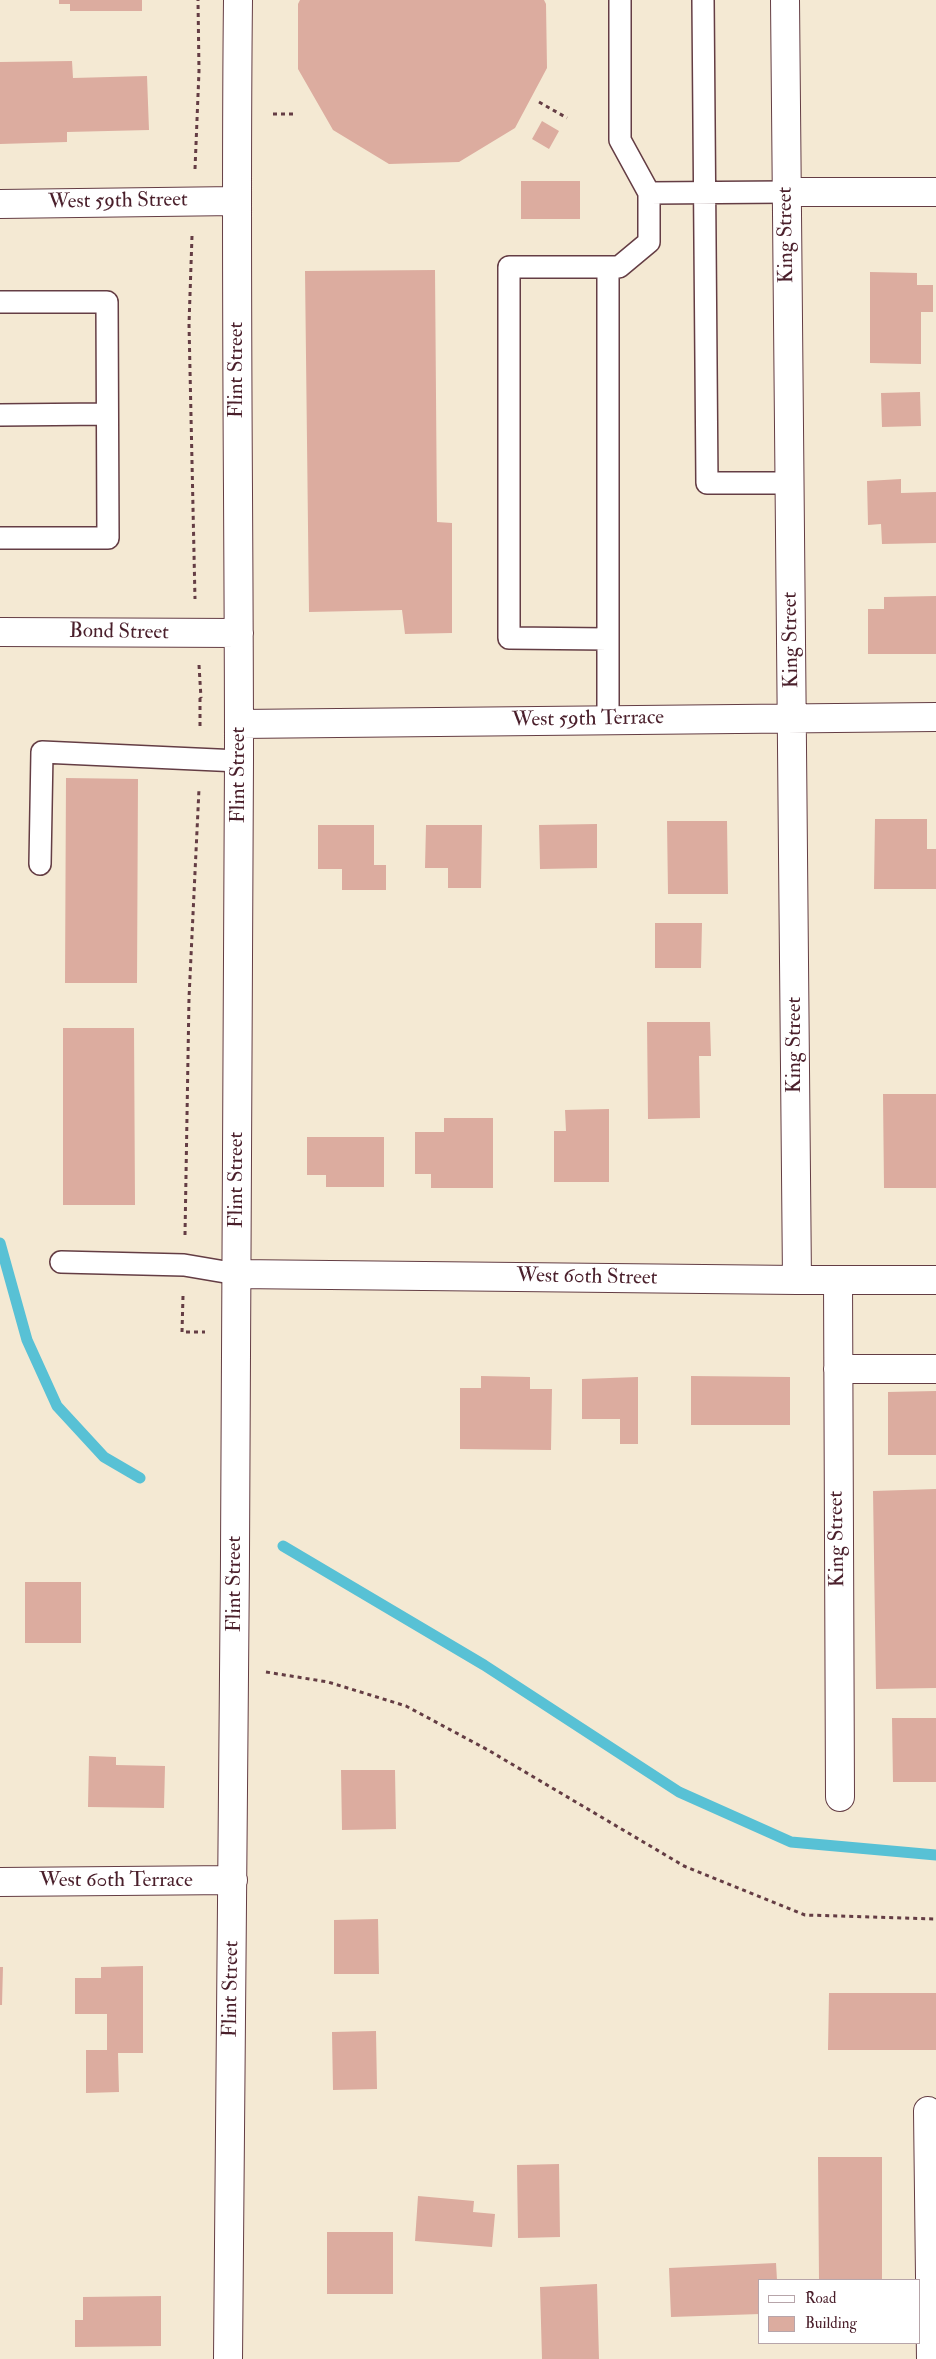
<!DOCTYPE html>
<style>
body{margin:0}
#map{position:relative;width:936px;height:2359px;overflow:hidden;background:#f4e9d3;font-family:"IM FELL Double Pica",serif}
canvas{display:block}
.legend{position:absolute;left:758px;top:2279px;width:162px;height:65px;box-sizing:border-box;background:#fff;border:1px solid #b7a5aa;margin:0;padding:6px 9px;list-style:none;font-size:15px;color:#4a1f2b}
.legend li{display:flex;align-items:center;gap:10px;height:25px}
.legend b{width:25px;border:1px solid #b7a5aa}
</style>
<div id="map">
<canvas width="936" height="2359"></canvas>
<ul class="legend">
<li><b style="height:6px;background:#fff"></b>Road</li>
<li><b style="height:14px;background:#dcac9f"></b>Building</li>
</ul>
</div>
<script>
const ctx = document.querySelector('canvas').getContext('2d');
ctx.lineJoin = 'round';
function stroke(path, color, width, dash) {
  ctx.strokeStyle = color;
  ctx.lineWidth = width;
  ctx.lineCap = dash ? 'butt' : 'round';
  ctx.setLineDash(dash || []);
  ctx.stroke(path);
}
function fillPath(path, color) {
  ctx.fillStyle = color;
  ctx.fill(path, 'evenodd');
}
function write(font, color, halo, rows, align = 'center') {
  ctx.font = font + ' "IM FELL Double Pica",serif';
  ctx.lineWidth = 4;
  ctx.setLineDash([]);
  ctx.textBaseline = 'middle';
  ctx.strokeStyle = halo;
  ctx.fillStyle = color;
  for (const [text, x, y, turn = 0] of rows) {
    ctx.save();
    ctx.translate(x, y);
    ctx.rotate((+turn || 0) * Math.PI / 180);
    ctx.textAlign = isNaN(turn) ? turn : align;
    if (halo) ctx.strokeText(text, 0, 0);
    ctx.fillText(text, 0, 0);
    ctx.restore();
  }
}
const stream = new Path2D(`
 M0,1243l27,97 30,66 47,51 36,21
 M283,1546l201,119 195,127 112,50 145,13`);
const building = new Path2D(`
 M59,0h83v11h-72v-7h-11z
 M300,0h244l2,4 1,64 -32,60 -56,34 -70,2 -56,-34 -35,-61v-65z
 M72,61l1,17 74,-2 2,54 -82,2v10l-67,2v-82z
 M542,121l17,10 -10,18 -17,-10z
 M521,181h59v38h-59z
 M435,270l2,252 15,1v110l-47,1 -3,-24 -93,2 -4,-341z
 M870,272l47,1v12h16v27h-12v52l-51,-1z
 M920,392l1,34 -39,1 -1,-34z
 M901,479v14l35,-1v51l-54,1 -1,-20 -13,1 -1,-44z
 M936,596v58h-68v-45h16v-12z
 M66,778l72,1 -1,204h-72z
 M875,819h52v30h9v40h-62z
 M667,821h60l1,73h-60z
 M597,824v44l-57,1 -1,-44z
 M318,825h56v40h12v25h-44v-21h-24z
 M426,825h56l-1,63h-33v-20h-23z
 M655,923h47l-1,45h-46z
 M647,1022h63l1,34h-12l1,62 -52,1z
 M63,1028h71l1,177h-72z
 M883,1094h53v94h-52z
 M609,1109v73h-55v-51h12l-1,-21z
 M444,1118h49v70h-62v-14h-16v-42h29z
 M307,1137h77v50h-58v-12h-19z
 M481,1376l49,1v12h22l-1,61 -91,-1v-61h21z
 M691,1376l99,1v48h-99z
 M638,1377v67h-18v-25h-38v-40z
 M936,1391v64h-48v-63z
 M936,1489v199l-60,1 -3,-198z
 M25,1582h56v61h-56z
 M892,1718h44v64h-43z
 M89,1756l27,1v8l49,1 -1,42 -76,-1z
 M341,1770h54l1,59 -54,1z
 M378,1919l1,55h-45v-54z
 M143,1966v87h-25l1,39 -33,1v-43h21v-36h-32v-36h26v-11z
 M0,1967h3l-1,38h-2z
 M829,1993h107v57h-108z
 M376,2031l1,58 -44,1 -1,-58z
 M818,2157h64v123h-63z
 M559,2164l1,73 -42,1 -1,-73z
 M418,2196l56,5 -1,11 22,2 -3,33 -77,-6z
 M327,2232h66v62h-66z
 M776,2263l1,17h-17v34l-89,3 -2,-49z
 M597,2284l2,75h-57l-2,-72z
 M161,2296v50l-86,1v-27h8v-23z`);
const path = new Path2D(`
 M539,102l28,16
 M273,114h21
 M195,169l4,-98 -1,-71
 M192,236l-3,88 6,275
 M199,665l2,33
 M200,698v32
 M185,1235l4,-237 10,-209
 M183,1296l-1,36h23
 M266,1672l62,10 78,24 82,44 196,116 121,49 131,4`);
const service = new Path2D(`
 M620,0v140l29,53 138,-1
 M703,0l4,483h83
 M608,267v372l-99,-1v-371h110l30,-25v-49
 M0,302h107l1,236h-108
 M0,415l107,-1
 M608,639v80
 M40,864l2,-112 197,9
 M61,1262l123,3 53,9`);
const minor = new Path2D(`
 M785,0l12,1280
 M787,192h149
 M0,204l236,-3
 M0,632l239,1
 M239,724l697,-7
 M237,1274l560,6h139
 M838,1280l2,517
 M838,1369h98
 M0,1882l233,-2
 M928,2111l3,248
 M228,2359c5,-533 10,-1067 11,-1600 0,-253 -4,-506 -1,-759`);
const streetNames = [
 ["West 59th Street",118,202,-1],
 ["King Street",787,235,-91],
 ["Flint Street",237,370,-90],
 ["Bond Street",119,633,1],
 ["King Street",792,640,-91],
 ["West 59th Terrace",588,720,-1],
 ["Flint Street",239,775,-90],
 ["King Street",795,1045,-90],
 ["Flint Street",237,1180,-90],
 ["West 60th Street",587,1278,1],
 ["King Street",838,1539,-91],
 ["Flint Street",235,1584,-90],
 ["West 60th Terrace",116,1881],
 ["Flint Street",232,1989,-89]
];
stroke(stream, '#58c1d5', 11);
fillPath(building, '#dcac9f');
stroke(service, '#643d44', 24);
stroke(minor, '#643d44', 30);
stroke(path, '#643d44', 3, [4, 4]);
stroke(service, '#fff', 21);
stroke(minor, '#fff', 28);
write('21px', '#4a1f2b', '#fff', streetNames);
</script>
